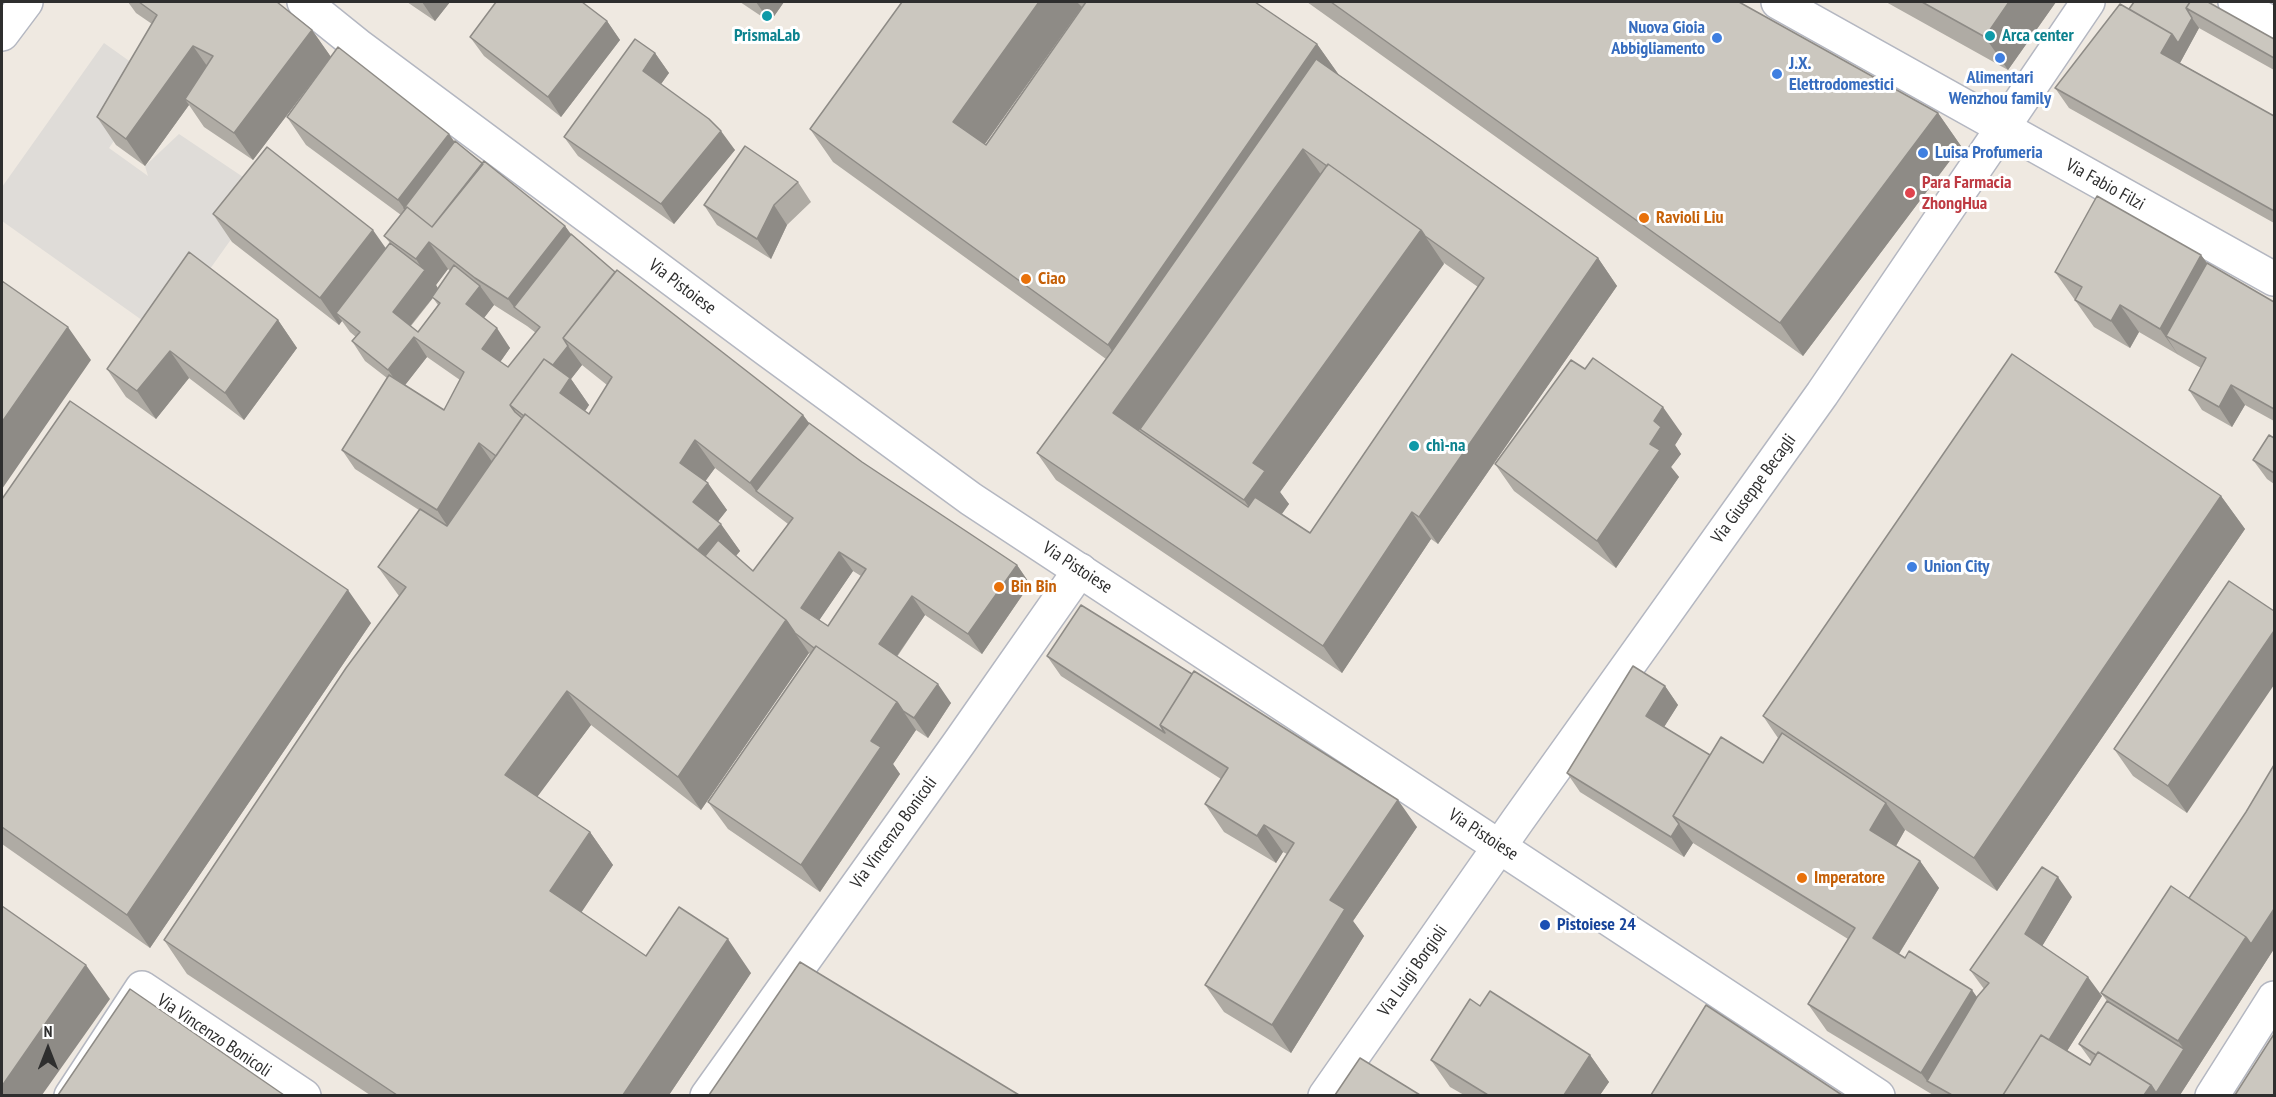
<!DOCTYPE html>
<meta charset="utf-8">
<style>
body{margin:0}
#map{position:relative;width:2276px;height:1097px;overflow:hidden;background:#efe9e1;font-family:"PT Sans Narrow",sans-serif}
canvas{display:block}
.frame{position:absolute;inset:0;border:3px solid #2e2e2e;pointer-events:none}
.north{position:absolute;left:18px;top:1019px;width:60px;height:60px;-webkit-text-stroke:4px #fff;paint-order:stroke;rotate:0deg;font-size:16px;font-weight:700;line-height:24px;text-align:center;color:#2e2e2e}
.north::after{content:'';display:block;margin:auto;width:21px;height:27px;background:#2e2e2e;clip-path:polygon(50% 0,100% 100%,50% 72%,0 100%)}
</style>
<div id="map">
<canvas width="2276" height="1097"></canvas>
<div class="frame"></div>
<div class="north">N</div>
</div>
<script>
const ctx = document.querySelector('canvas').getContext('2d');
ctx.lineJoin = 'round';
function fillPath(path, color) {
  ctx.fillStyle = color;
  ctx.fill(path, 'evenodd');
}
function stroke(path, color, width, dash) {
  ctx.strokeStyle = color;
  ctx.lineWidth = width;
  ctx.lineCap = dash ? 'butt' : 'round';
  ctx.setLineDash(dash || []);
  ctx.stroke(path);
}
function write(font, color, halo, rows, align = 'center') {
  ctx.font = font + ' "PT Sans Narrow",sans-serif';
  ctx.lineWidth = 6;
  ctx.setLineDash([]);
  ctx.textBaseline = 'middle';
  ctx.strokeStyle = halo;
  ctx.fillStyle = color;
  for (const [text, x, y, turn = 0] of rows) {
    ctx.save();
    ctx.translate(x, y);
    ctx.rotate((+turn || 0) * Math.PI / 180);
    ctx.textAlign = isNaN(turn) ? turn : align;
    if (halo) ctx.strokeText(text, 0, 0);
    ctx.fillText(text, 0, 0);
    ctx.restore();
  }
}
const plaza = new Path2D(`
 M104,43l52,37 -47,68 39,28 -3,-10 34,-32 76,51 9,8 -101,142 -161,-114v-34z`);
const minor = new Path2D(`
 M2235,2l39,23
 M2,34l24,-32
 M71,1096l71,-108 162,108
 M707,1096l252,-353 121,-173
 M1325,1096l193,-276 304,-426 266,-392
 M2212,1096l62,-98`);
const tertiary = new Path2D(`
 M304,2l56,45 406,302 205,150 907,597
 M1778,2l496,277`);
const wall = new Path2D(`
 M128,2h149l35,28 19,27 -78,103 -49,-33 -15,-22 -44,61 -29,-21 -19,-28 55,-93 -16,-11z
 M407,2h43l-15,19z
 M740,2h44l-14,20z
 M902,2h353l62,42 22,31 259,183 19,28 -179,258 -7,-5 -89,134 -286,-193 -19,-27 69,-94 -273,-197 -23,-33zM1082,7l-96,138 -1,-1zM1444,263l34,24 -168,246 -28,-19 7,-10 -9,-12z
 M1307,2h432l199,111 23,33 -158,210z
 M1886,2h170l-48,68z
 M2208,2l66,37v31l-75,-42 -19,35 94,53v107l-205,-115 -14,-20 74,-79z
 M607,21l13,19 -59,77 -77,-61 -14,-19z
 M655,53l14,20 -8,11 74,66 -61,74 -96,-68 -14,-19z
 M287,117l168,24 110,85 6,8 44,38 188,143 6,8 53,39 155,103 13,19 -48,70 -57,-39 -28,42 54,46 -23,35 -12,-8 -23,34 7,10 -80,118 -92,-63 -20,-27 102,-148 -1,-1 -108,157 -110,-85 -54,71 53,36 23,33 -32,47 65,44 105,17 -82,122h-299l-183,-121 -23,-34 235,-344 -21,-29 41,-57 -64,-41 -13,-19 45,-72 -22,-17 -13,-20 4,-4 -6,-5 -8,-11 -3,4 -107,-83 -19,-28 173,34 4,-5 -6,-7 17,-21 -95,-70zM448,269l2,2 -12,18 -2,-4zM433,298l5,7 -20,27 -7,-6zM494,305l33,21 9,7 -28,34 -8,-5 10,-14 -26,-30zM427,357l33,23 -16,30 -39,-25zM582,365l25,20 -18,29 -4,-3 4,-6 -18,-26zM715,468l73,56 -35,47 -17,-15 4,-5 -22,-30 9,-11 -22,-29zM853,571l8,5 -33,50 -9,-6z
 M798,182l13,20 -24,23 -16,34 -54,-34 -13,-20z
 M2201,255l6,8 67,39v119l-29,-16 -13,22 -30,-17 -13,-20 12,-22 -62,-36 -9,16 -36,-21 -39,-55z
 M278,320l19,28 -53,72 -55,-42 -33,41 -30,-22 -19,-28z
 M1682,434l-7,11 6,9 -10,13 8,10 -63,91 -102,-77 -19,-27z
 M2274,438v46l-7,-5 -14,-19z
 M2221,496l24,33 -248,362 -93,-62 1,1 -9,16 24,15 19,27 -40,66 78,43 7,-8 -14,-19 102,-73 -30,49 60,50 -35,55 23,14 2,-3 -13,-18 28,-43 -6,-8 88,-95 85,51 -94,146h-247l-106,-64 -19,-27 40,-65 -155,-96 -9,14 -104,-65 -13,-19 98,-87 13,19 -14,22 46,28 53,8 15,-25 -15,-22z
 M2,499l369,124 -221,325 -148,-104z
 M2229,581l-42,232 -54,-37 -19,-27z
 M1047,656l370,171 -64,94 11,15 -73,117 -67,-41 -19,-27 82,-131 -4,-2 -7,11 -52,-31 -19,-28 16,-25 -42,-27 -118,-76z
 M1480,1006l110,49 19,27 -9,13h-136l-14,-8 -19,-27z`);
const shadedWall = new Path2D(`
 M422,2h28l-15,19z
 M756,2h28l-14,20z
 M1039,2h38l5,5 -105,148 -24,-33z
 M2009,2h47l-48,68 -23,-33z
 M2192,18l7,10 -24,44 -14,-19 11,-19z
 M607,21l13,19 -59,77 -13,-20z
 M312,30l19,27 -78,103 -19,-27z
 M1317,44l24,34 -210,300 -23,-33z
 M193,46l19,27 -27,26 4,6 -44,61 -19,-27z
 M655,53l14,20 -13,18 -13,-20z
 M1938,113l23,33 -158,210 -23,-33z
 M721,131l14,19 -61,74 -13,-20z
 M449,134l19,27 -64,47 -6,-8z
 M1303,149l19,27 -190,264 -19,-27z
 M774,205l13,20 -16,34 -14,-20z
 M565,226l19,27 -70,54 -6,-8z
 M373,230l19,27 -56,56 6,8 -3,4 -19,-27z
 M1421,230l23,34 -164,228 9,12 -22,30 -23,-34 9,-37z
 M429,242l19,27 -12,16 3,5 -33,41 -13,-19 31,-40 -8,-13z
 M2201,255l20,27 -55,54 13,20 -19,-27z
 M1598,258l19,28 -179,258 -19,-27z
 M480,286l14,19 -14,18 -14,-19z
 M2120,305l19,27 -9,16 -19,-27z
 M278,320l19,28 -53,72 -19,-27z
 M68,327l23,33 -89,129v-67z
 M497,328l13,20 -14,20 -14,-19z
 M414,337l13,20 -25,32 -14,-19z
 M568,346l14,19 -11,14 18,26 -10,15 -62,-10z
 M170,351l19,27 -33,41 -19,-28z
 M2231,385l14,20 -13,22 -13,-20z
 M1663,407l19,27 -7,11 6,9 -10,13 8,10 -63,91 -19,-27 53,-97 4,-23z
 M803,415l20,27 -67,49 -6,-8z
 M695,440l20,28 -16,22 -19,-27z
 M479,443l14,20 -43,67 -13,-20z
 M708,483l19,27 -15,19 -19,-27z
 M2221,496l24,33 -248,362 -23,-33z
 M1412,512l19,27 -89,134 -19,-27z
 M721,524l19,27 -20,23 -23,-22z
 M839,552l14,19 -39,57 -13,-20z
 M1017,565l13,19 -48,70 -14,-20z
 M348,590l23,33 -221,325 -23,-33z
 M912,596l13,19 -33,48 -13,-19z
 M786,620l23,33 -108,157 -23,-33z
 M2274,631v54l-87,128 -19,-27z
 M938,684l13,19 -23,35 -14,-20z
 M1665,686l13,19 -19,30 -13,-19z
 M567,691l24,34 -62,83 -24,-33z
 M897,702l19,28 -23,34 7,10 -80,118 -19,-27 70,-124z
 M1398,800l19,27 -64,94 11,15 -73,117 -19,-28 58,-125z
 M1886,803l19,27 -16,28 -19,-28z
 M1679,824l14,19 -9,14 -13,-20z
 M1264,825l19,27 -7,11 -19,-27z
 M590,832l23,33 -40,60 -23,-34z
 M1920,861l19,27 -47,77 -19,-27z
 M2058,877l14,20 -34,56 -13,-19z
 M2274,909v40l-94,146h-36l7,-10 33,-36 -6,-8 68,-104z
 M728,939l23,34 -82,122h-46z
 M86,965l24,34 -68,96h-40v-9z
 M2088,977l14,19 -63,99h-25z
 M1972,990l19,27 -64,64 -6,-8z
 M1590,1055l19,27 -9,13h-36z`);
const building = new Path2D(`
 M139,2h138l35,28 -78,103 -49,-34 28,-43 -20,-10 -67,93 -29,-22 60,-102z
 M496,2h86l25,19 -59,76 -78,-60z
 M902,2h137l-86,120 33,23 100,-143h169l62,42 -209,301 -298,-216z
 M1331,2h408l199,111 -158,210z
 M1922,2h87l-24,35z
 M2134,2h56l-4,6 6,10 -14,25 -6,-9 -43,-25z
 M2190,2h18l66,37v19l-88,-50z
 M2120,4l52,30 -11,19 113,63v95l-219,-123z
 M635,39l20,14 -12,18 66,48 12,12 -60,73 -97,-67z
 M338,47l111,87 -51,66 -111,-83z
 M1316,59l282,199 -179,259 -7,-5 -89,134 -286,-193 75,-102zM1303,149l24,17 1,-2 93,66 4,6 59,42 -174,255 -55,-36 -7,10 -135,-94z
 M455,141l28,23 -51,63 -25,-20 -2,2 -1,-1z
 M745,146l53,36 -24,23 -17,34 -53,-34z
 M267,147l106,83 -53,68 -107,-84z
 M484,161l81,65 -57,73 -33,-21 -46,-36 -13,17 -32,-23 23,-29 25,20z
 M1328,164l93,66 -168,233 12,8 -21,29 -104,-71z
 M2097,196l104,59 -41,74 -40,-24 -9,16 -36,-21 7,-13 -27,-15z
 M571,234l44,38 -52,66 5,8 -15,19 -9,-6 -34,46 5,7 7,6 -26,38 -17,-13 -42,67 -95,-60 47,-75 55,35 20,-38 -50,-35 -26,33 -36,-29 8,-9 -24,-19 54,-70 35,27 -32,42 25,20 22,-29 -8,-6 22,-32 26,21 -14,18 31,24 -15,21 26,18 32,-40 -26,-20z
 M189,252l89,68 -53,73 -55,-42 -33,40 -30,-22z
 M2207,263l67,39v107l-43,-24 -12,22 -30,-17 17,-32 -40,-22z
 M617,270l186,145 -53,68 -55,-43 -15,23 28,20 -15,19 28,22 -23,26 -173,-136 -1,2 -14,-11 34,-46 26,19 -10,15 29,21 23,-37 -49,-39z
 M2,281l66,46 -66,95z
 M2012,354l209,142 -247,362 -211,-142z
 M1593,358l70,49 -9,14 7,6 -11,17 10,6 -63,91 -102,-77 76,-104 14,9z
 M70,401l278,189 -221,325 -125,-88v-328z
 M525,414l261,206 -108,157 -111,-86 -62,84 85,57 -40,59 96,65 33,-49 49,32 -105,156h-226l-233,-155 182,-272 60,-81 -28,-20 42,-58 27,17z
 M809,423l53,39 155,103 -49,69 -56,-38 -33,48 59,40 -24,34 -11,-7 -6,-9 -81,-56 -2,2 -19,-15 -9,-13 -81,-64 13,-16 35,31 40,-53 -37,-27zM839,552l27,17 -38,57 -27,-18z
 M2269,435l5,3v35l-21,-13z
 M2229,581l45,30v20l-106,155 -54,-37z
 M1081,605l111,69 -32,51 5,8 -118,-77z
 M816,646l81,56 -26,39 10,6 -80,118 -93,-63z
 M1633,666l32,20 -19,30 64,39 -37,61 6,8 -8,13 -104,-64z
 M1194,671l204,129 -68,100 15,9 -73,116 -67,-40 89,-142 -30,-18 -7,11 -52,-32 23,-36 -68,-43z
 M1782,733l104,70 -16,27 50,31 -47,77 32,20 4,-7 63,39 -51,83 -113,-69 47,-76 -182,-112 48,-79 42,26z
 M2274,765v144l-23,35 -5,-7 -57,-39 57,-86z
 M2042,867l16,10 -33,57 63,43 -39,63 -8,-5 -38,60h-51l-25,-14 50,-84 12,-14 -19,-13z
 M2171,886l75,51 -68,104 -77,-48z
 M2,906l84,59 -84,121z
 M800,962l219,133h-310z
 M130,989l154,106h-226z
 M1490,991l100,64 -26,40h-76l-57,-35 39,-61 10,7z
 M2107,1001l77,48 -28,44 -5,-8 -53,-33 -2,3 -17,-11z
 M1706,1005l136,90h-191z
 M2274,1034v61h-39z
 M2041,1035l49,30 8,-13 53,33 -7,10h-141z
 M1360,1058l60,37h-85z`);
const markers = [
 [767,16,6,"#0f9aa8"],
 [1990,36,6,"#0f9aa8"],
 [1717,38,6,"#3f7fe0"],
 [2000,58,6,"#3f7fe0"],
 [1777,74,6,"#3f7fe0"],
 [1923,153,6,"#3f7fe0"],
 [1910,193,6,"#e0444e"],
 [1644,218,6,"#e8710a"],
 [1026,279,6,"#e8710a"],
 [1414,446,6,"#0f9aa8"],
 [1912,567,6,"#3f7fe0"],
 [999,587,6,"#e8710a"],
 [1802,878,6,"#e8710a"],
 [1545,925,6,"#1a4fb4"]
];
const shopNames = [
 ["Nuova Gioia",1705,28,"right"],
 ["Abbigliamento",1705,49,"right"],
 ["J.X.",1789,64],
 ["Elettrodomestici",1789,85],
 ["Alimentari",2000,78,"center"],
 ["Wenzhou family",2000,99,"center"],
 ["Luisa Profumeria",1935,153],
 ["Union City",1924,567]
];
const cultureNames = [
 ["PrismaLab",767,36,"center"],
 ["Arca center",2002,36],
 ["chì-na",1426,446]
];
const healthNames = [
 ["Para Farmacia",1922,183],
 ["ZhongHua",1922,204]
];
const streetNames = [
 ["Via Fabio Filzi",2105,185,29],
 ["Via Pistoiese",682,287,37],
 ["Via Giuseppe Becagli",1754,489,-54],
 ["Via Pistoiese",1077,568,33],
 ["Via Vincenzo Bonicoli",894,833,-54],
 ["Via Pistoiese",1483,835,33],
 ["Via Luigi Borgioli",1413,971,-55],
 ["Via Vincenzo Bonicoli",214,1036,34]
];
const foodNames = [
 ["Ravioli Liu",1656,218],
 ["Ciao",1038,279],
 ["Bin Bin",1011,587],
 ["Imperatore",1814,878]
];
const transitNames = [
 ["Pistoiese 24",1557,925]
];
fillPath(plaza, '#dfdcd8');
stroke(minor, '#b4b7c1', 36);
stroke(tertiary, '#b4b7c1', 36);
stroke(minor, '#fff', 33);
stroke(tertiary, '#fff', 33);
fillPath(wall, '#afaba4');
fillPath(shadedWall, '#8e8b86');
fillPath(building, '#cbc7bf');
stroke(building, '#8e8b86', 1.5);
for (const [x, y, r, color] of markers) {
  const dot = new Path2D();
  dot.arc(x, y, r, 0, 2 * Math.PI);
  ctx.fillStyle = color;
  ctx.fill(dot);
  stroke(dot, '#fff', 2);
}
write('bold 18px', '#366cbe', '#fff', shopNames, 'left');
write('bold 18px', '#0d838f', '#fff', cultureNames, 'left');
write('bold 18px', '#be3a42', '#fff', healthNames, 'left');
write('18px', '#2e2e2e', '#fff', streetNames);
write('bold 18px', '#c56008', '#fff', foodNames, 'left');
write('bold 18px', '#164399', '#fff', transitNames, 'left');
</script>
